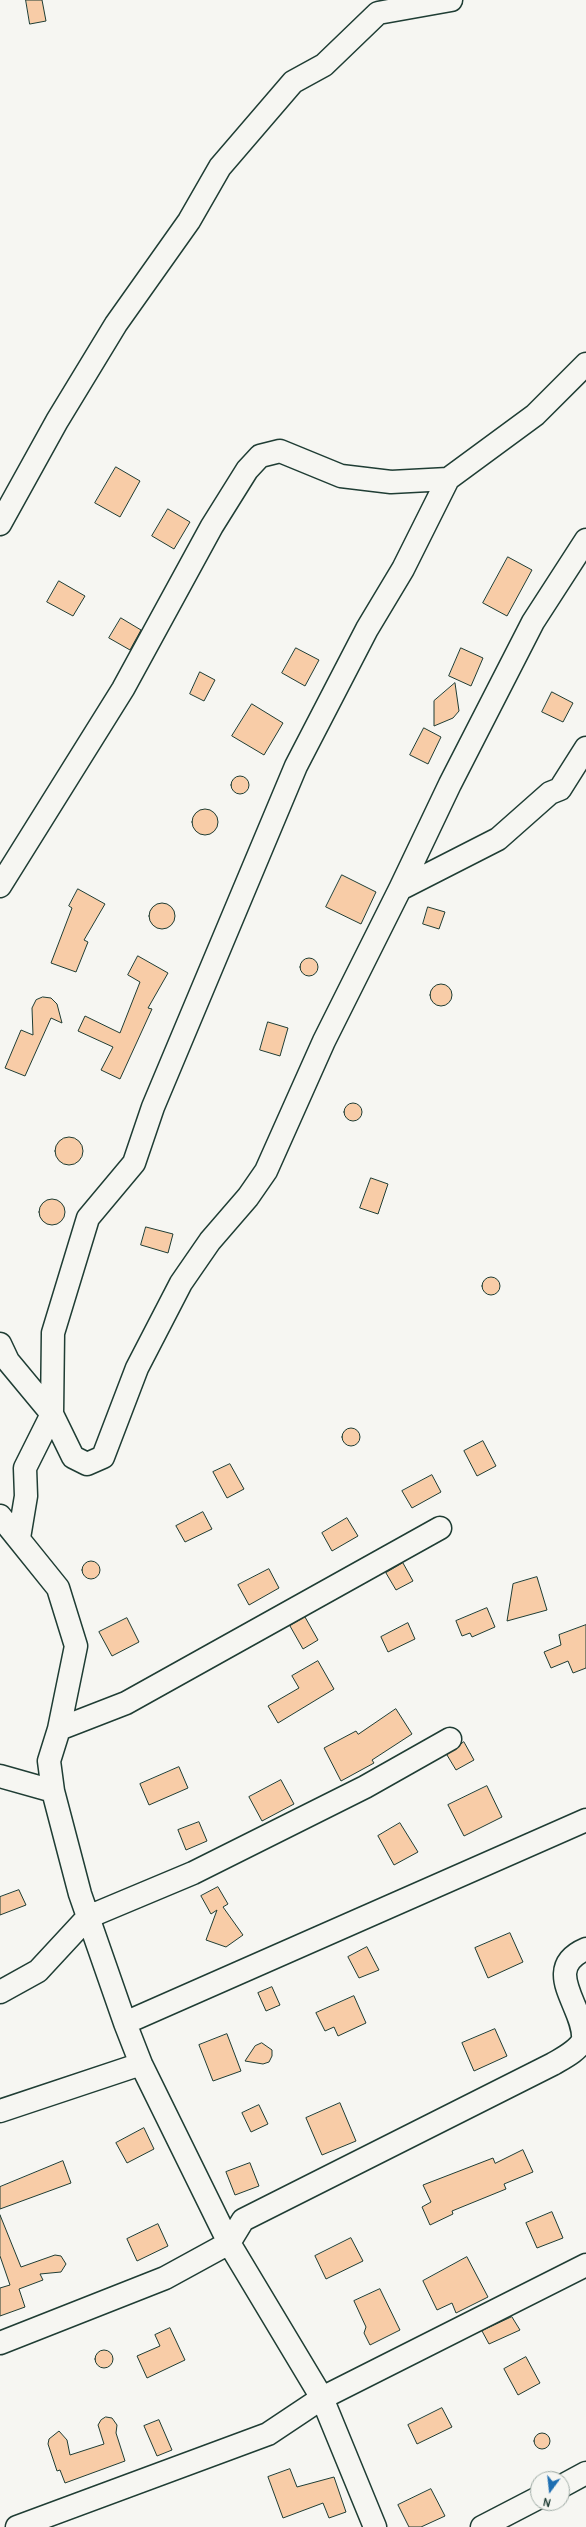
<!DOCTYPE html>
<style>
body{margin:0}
#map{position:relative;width:586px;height:2527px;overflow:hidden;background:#f6f6f2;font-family:Pangolin,sans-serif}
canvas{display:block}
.north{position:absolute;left:530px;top:2471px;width:40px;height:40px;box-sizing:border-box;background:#f6f6f2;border:1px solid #a0aca6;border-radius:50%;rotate:195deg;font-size:11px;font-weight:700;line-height:16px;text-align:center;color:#1f3d34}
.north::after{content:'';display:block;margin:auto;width:14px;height:18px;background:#1f6fb2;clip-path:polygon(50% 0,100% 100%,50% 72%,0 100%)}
</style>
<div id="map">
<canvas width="586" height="2527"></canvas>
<div class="north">N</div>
</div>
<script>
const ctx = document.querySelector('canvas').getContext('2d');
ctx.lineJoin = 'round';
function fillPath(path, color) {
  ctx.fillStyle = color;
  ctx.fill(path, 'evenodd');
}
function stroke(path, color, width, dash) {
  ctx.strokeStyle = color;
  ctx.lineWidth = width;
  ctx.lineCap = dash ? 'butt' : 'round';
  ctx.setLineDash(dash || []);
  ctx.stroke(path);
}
const building = new Path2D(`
 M26,0h16l4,21 -16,3z
 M116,467l24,14 -20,36 -25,-14z
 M168,509l22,13 -16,27 -22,-13z
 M508,557l24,13 -25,46 -24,-13z
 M59,581l26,15 -12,20 -26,-14z
 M121,618l20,12 -11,20 -21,-12z
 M296,648l23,12 -14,26 -23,-13z
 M461,648l22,10 -12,28 -22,-10z
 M200,672l15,8 -11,21 -14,-7z
 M455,683l4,28 -6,7 -19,8v-25z
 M552,692l21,11 -10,19 -21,-10z
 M252,704l31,19 -19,32 -32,-19z
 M424,728l17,9 -13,27 -18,-9z
 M231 785a9 9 0 1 1 18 0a9 9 0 1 1-18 0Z
 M192 822a13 13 0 1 1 26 0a13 13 0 1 1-26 0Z
 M342,875l34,17 -15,32 -35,-17z
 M78,889l27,15 -21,36 4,2 -12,30 -25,-9 21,-55 -3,-2z
 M149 916a13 13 0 1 1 26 0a13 13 0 1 1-26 0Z
 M428,907l17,5 -6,17 -16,-5z
 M138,956l30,17 -20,35 4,1 -32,70 -19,-9 12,-23 -35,-16 7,-15 35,17 20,-51 -12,-7z
 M300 967a9 9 0 1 1 18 0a9 9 0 1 1-18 0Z
 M430 995a11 11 0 1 1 22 0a11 11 0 1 1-22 0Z
 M43,997l8,1 6,6 5,19 -11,-5 -26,58 -20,-8 16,-38 12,5 -1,-27 4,-8z
 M268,1022l20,6 -8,28 -20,-6z
 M344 1112a9 9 0 1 1 18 0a9 9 0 1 1-18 0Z
 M55 1151a14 14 0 1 1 28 0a14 14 0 1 1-28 0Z
 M371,1178l17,6 -10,30 -18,-6z
 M39 1212a13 13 0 1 1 26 0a13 13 0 1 1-26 0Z
 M146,1227l27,7 -5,19 -27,-8z
 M482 1286a9 9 0 1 1 18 0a9 9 0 1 1-18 0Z
 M342 1437a9 9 0 1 1 18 0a9 9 0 1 1-18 0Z
 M483,1441l13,25 -19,10 -13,-25z
 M230,1464l14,25 -17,9 -14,-26z
 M432,1475l9,17 -29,16 -10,-17z
 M203,1512l9,17 -27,13 -9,-16z
 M347,1518l11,18 -26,15 -10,-18z
 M82 1570a9 9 0 1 1 18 0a9 9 0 1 1-18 0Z
 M403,1563l10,18 -17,9 -10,-17z
 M269,1569l10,19 -30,17 -11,-20z
 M537,1577l10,33 -40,11 6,-37z
 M487,1608l8,19 -23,10 -2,-4 -8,3 -6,-15z
 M305,1617l13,23 -15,9 -13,-23z
 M127,1618l12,24 -27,14 -13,-24z
 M408,1623l7,16 -27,13 -7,-15z
 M586,1625v43l-13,5 -5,-12 -17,7 -7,-16 17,-7 -2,-10z
 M318,1661l16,28 -56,34 -10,-17 31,-18 -7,-12z
 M396,1709l16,25 -40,26 2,3 -33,18 -17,-33 32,-17 2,3z
 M464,1742l10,18 -18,10 -9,-15z
 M179,1767l9,21 -39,17 -9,-21z
 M281,1780l13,24 -32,17 -13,-24z
 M487,1786l15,31 -38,19 -16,-31z
 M199,1822l8,19 -21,9 -8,-20z
 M400,1823l18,29 -24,13 -16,-29z
 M218,1887l10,17 -5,3 20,28 -17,12 -20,-7 11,-30 -6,4 -10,-18z
 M19,1890l7,15 -26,10v-18z
 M510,1933l13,29 -35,16 -13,-30z
 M367,1947l12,23 -20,8 -11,-21z
 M272,1987l8,18 -14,6 -8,-18z
 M354,1996l12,27 -28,13 -4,-9 -9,4 -9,-18z
 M495,2029l12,27 -33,15 -12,-28z
 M227,2034l14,37 -28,10 -14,-36z
 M262,2043l10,7v6l-3,6 -6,2 -18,-3 10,-15z
 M340,2103l16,38 -34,14 -16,-37z
 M259,2105l9,19 -17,8 -9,-19z
 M144,2128l10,21 -27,14 -11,-20z
 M523,2150l10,22 -29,12 2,5 -54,22 1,3 -23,11 -8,-18 9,-5 -8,-17 70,-27 2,5z
 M63,2161l8,22 -71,26v-22z
 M250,2163l9,23 -24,9 -9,-23z
 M552,2212l11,26 -26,10 -11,-25z
 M0,2215l21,52 34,-12 6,1 5,8 -5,8 -21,2 3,6 -24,9 6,18 -25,9v-28l10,-3 -10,-29z
 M158,2224l10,22 -31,15 -10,-22z
 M351,2238l12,23 -37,18 -11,-23z
 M467,2257l21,40 -32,16 -4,-10 -15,7 -14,-29z
 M380,2289l20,41 -30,15 -6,-12 2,-6 -12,-26z
 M512,2317l8,13 -31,14 -7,-13z
 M170,2328l15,32 -38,18 -10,-22 23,-10 -5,-11z
 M95 2359a9 9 0 1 1 18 0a9 9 0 1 1-18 0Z
 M526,2357l14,26 -22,12 -14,-26z
 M442,2408l10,19 -35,17 -9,-19z
 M106,2417l6,1 5,7 -1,8 9,28 -60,22 -5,-13 -3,1 -9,-27 1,-5 10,-8 8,9 3,15 34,-11 -6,-19 3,-5z
 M159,2420l13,30 -15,6 -13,-30z
 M534 2441a8 8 0 1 1 16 0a8 8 0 1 1-16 0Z
 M290,2469l7,18 37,-10 12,35 -17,6 -6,-15 -40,15 -15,-41z
 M431,2489l14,27 -24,11h-12l-11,-22z`);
const minor = new Path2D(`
 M0,524l57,-103 59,-97 73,-103 31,-54 73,-85 31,-17 54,-52 73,-13
 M586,540l-53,82 -83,162 -50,105 98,-50 52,-46 10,-4 26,-41
 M0,886l123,-197 89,-163 35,-56 13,-14 20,-5 61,25 50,6 57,-3
 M400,889l-76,152 -58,130 -18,26 -38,44 -29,42 -44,85 -34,89 -16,7 -14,-7 -21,-43 1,-81 35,-115 46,-55 19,-56 143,-341 71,-137 36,-60 45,-90 87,-64 51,-51
 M0,1344l8,17 44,53 -27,54 1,28 -7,42
 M0,1516l58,72 18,58 -17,83 -10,32 4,30 27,103 45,129 16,41 88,179 93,155 53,129
 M59,1729l67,-26 314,-175
 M0,1776l53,15
 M0,1992l38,-21 50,-54 105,-44 172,-86 85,-48
 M125,2023l461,-203
 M0,2111l141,-47
 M0,2343l165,-65 64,-35 14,-23 310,-156c10,-6 25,-13 30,-24 3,-32 -44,-71 3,-91
 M562,2486l24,-13
 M17,2527l251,-93 54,-36 264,-133
 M482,2527l56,-29`);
fillPath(building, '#f8cca7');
stroke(building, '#1f3d34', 1);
stroke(minor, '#1f3d34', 25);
stroke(minor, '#f6f6f2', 22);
</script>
